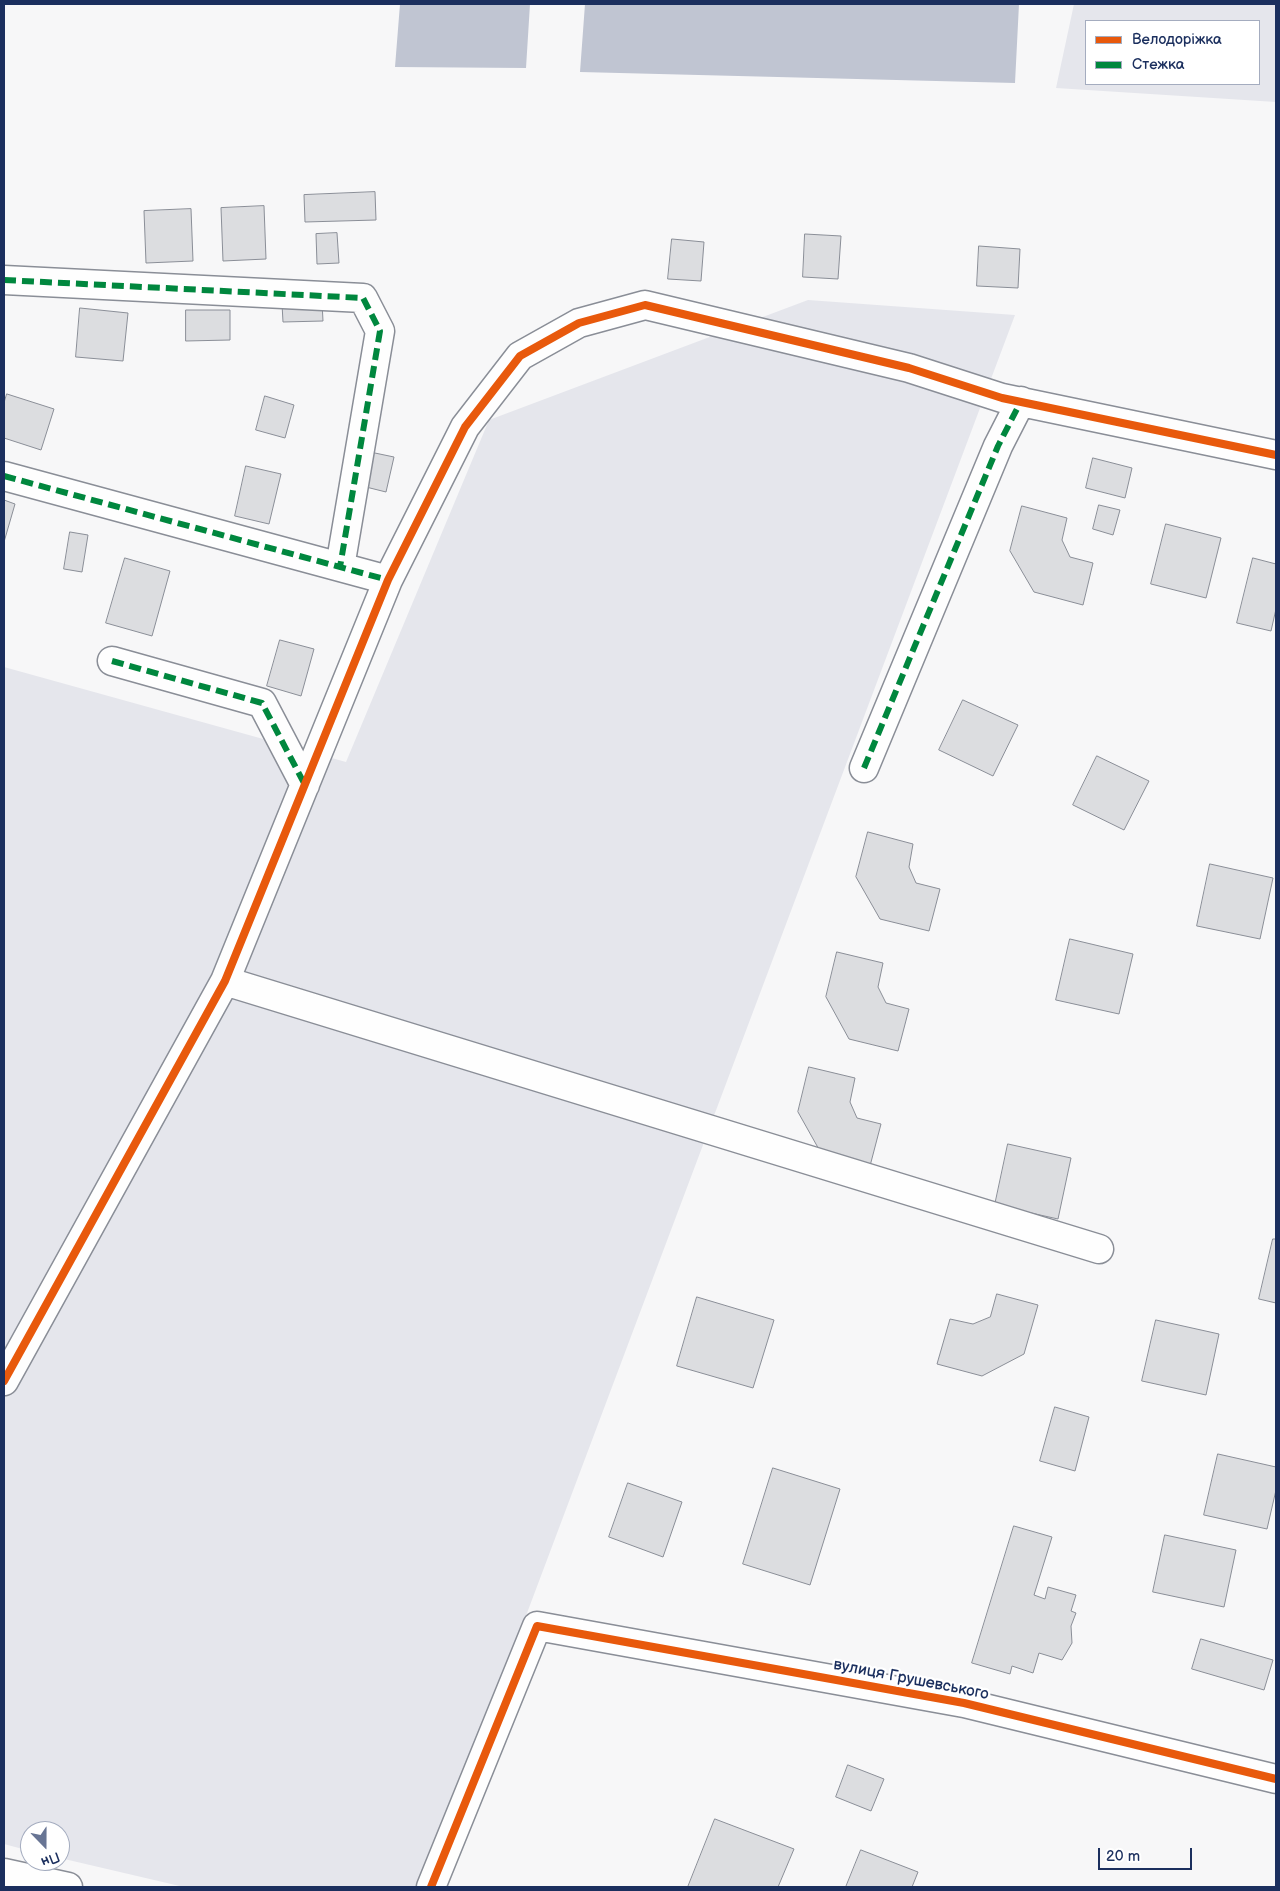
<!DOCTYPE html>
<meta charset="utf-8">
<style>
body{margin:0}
#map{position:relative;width:1280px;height:1891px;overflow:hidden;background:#f7f7f8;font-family:"Balsamiq Sans",sans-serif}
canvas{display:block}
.frame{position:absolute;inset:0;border:5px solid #1b2f5e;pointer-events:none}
.legend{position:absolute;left:1085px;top:20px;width:175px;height:65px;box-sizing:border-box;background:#fff;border:1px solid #a4acbf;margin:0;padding:6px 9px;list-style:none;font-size:15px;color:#1b2f5e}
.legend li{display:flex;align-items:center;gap:10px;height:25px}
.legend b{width:25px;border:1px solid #a4acbf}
.north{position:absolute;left:20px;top:1821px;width:50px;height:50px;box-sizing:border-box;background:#fff;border:1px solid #a4acbf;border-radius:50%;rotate:158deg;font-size:14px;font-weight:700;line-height:20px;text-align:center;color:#1b2f5e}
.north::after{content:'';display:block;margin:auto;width:18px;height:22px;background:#687594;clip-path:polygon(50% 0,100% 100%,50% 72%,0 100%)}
.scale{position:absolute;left:1098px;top:1848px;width:94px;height:22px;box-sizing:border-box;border:2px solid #1b2f5e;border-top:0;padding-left:6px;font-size:15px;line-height:18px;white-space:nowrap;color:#1b2f5e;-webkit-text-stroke:4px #fff;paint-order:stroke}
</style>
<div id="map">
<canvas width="1280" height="1891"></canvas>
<div class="frame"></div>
<ul class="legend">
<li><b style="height:6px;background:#e8590c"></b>Велодоріжка</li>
<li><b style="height:6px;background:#00873e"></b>Стежка</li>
</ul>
<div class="north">Пн</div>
<div class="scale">20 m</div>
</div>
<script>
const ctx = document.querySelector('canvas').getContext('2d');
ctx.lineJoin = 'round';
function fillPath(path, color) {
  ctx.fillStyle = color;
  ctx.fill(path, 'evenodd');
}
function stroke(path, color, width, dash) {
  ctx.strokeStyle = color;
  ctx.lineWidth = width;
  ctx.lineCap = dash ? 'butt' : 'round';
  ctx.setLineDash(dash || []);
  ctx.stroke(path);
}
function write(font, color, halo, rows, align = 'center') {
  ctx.font = font + ' "Balsamiq Sans",sans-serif';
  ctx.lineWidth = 4.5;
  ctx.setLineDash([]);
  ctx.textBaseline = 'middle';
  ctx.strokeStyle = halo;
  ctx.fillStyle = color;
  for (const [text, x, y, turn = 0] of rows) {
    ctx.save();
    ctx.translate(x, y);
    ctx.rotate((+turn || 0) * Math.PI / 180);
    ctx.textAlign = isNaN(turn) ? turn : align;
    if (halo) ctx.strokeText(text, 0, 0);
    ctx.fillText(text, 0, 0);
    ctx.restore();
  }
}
const green = new Path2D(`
 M1074,4h202v98l-220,-14zM1086,21h173v63h-173z
 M808,300l207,15 -591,1572h-240l-124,-29v-27h-30v20l-26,-7v-1177l342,95 143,-342z`);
const water = new Path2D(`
 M400,4h130l-4,64 -131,-1z
 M585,4h434l-4,79 -435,-11z`);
const building = new Path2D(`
 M375,192l1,28 -71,2 -1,-27z
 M264,206l2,53 -43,2 -2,-53z
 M191,209l2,52 -47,2 -2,-52z
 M337,233l2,30 -22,1 -1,-30z
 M805,234l36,2 -3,43 -35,-2z
 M672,239l32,3 -3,39 -33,-2z
 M979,246l41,3 -2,39 -41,-2z
 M322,302l1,19 -40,1 -1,-18z
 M80,308l48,5 -5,48 -47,-4z
 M186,310h44v30l-44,1z
 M7,394l47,15 -13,41 -37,-12v-35z
 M265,396l29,9 -9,33 -29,-8z
 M370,452l24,5 -8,35 -24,-6z
 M1093,458l39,10 -7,30 -39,-10z
 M246,466l35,8 -12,50 -34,-8z
 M4,500l11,4 -11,38z
 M1099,505l21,5 -7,25 -20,-6z
 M1022,506l45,12 -5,22 8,17 23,6 -10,42 -49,-13 -24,-41z
 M1166,524l55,14 -15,60 -55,-14z
 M70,532l18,3 -6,37 -18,-3z
 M125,558l45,13 -18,65 -46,-13z
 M1253,558l23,6v45l-5,22 -34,-8z
 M280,640l34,9 -13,47 -34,-10z
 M963,700l55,25 -25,51 -54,-26z
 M1097,756l52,25 -25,49 -51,-25z
 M868,832l45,12 -4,23 7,16 24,6 -11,42 -49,-12 -24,-42z
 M1210,864l63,14 -13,61 -63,-13z
 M1070,939l63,15 -14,60 -63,-14z
 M837,952l46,11 -5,24 8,16 23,6 -11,42 -49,-12 -23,-42z
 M809,1067l46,11 -5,24 7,16 24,6 -11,42 -49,-13 -23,-41z
 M1008,1144l63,14 -13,61 -63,-14z
 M1273,1239h3v64l-17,-4z
 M997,1294l41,11 -14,49 -42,22 -45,-12 13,-45 23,5 17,-7z
 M697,1297l77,23 -21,68 -76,-22z
 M1156,1320l63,14 -13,61 -64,-14z
 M1055,1407l34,10 -14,54 -35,-10z
 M1218,1454l58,13v23l-9,39 -63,-14z
 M773,1468l67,21 -30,96 -67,-21z
 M628,1483l54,19 -19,55 -54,-20z
 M1014,1526l38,11 -18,58 11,4 3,-12 28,8 -5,16 5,2 -5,13 1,17 -10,17 -23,-7 -6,20 -21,-7 -2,8 -38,-11z
 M1165,1535l71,15 -12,57 -71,-15z
 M1201,1639l72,21 -9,30 -72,-21z
 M848,1765l36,14 -13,32 -35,-14z
 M715,1819l79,30 -16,38h-90z
 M861,1850l57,22 -6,15h-66z`);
const street = new Path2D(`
 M4,280l359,18 17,33 -40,236
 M4,476l384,104
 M112,661l150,42 43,82
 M864,768l134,-322 23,-45
 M225,981l874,268
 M4,1381l221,-400 163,-401 77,-153 55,-71 59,-33 66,-18 264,63 93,30 274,57
 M4,1873l64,14
 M431,1887l106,-261 427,77 312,76`);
const quiet = new Path2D(`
 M4,280l359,18 17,33 -40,236
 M4,476l384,104 2,-4
 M112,661l150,42 43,82
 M864,768l134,-322 23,-45`);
const cycleway = new Path2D(`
 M4,1381l221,-400 163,-401 77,-153 55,-71 59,-33 66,-18 264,63 93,30 274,57
 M431,1887l106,-261 427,77 312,76`);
const streetNames = [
 ["вулиця Грушевського",911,1680,11]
];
fillPath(green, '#e5e6ec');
fillPath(water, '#c0c5d2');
fillPath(building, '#dcdde0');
stroke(building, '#8a8e97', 1);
stroke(street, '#8a8e97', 31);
stroke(street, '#fefefe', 28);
stroke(quiet, '#00873e', 6, [12, 6]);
stroke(cycleway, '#e8590c', 8);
write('16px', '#1b2f5e', '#fff', streetNames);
</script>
